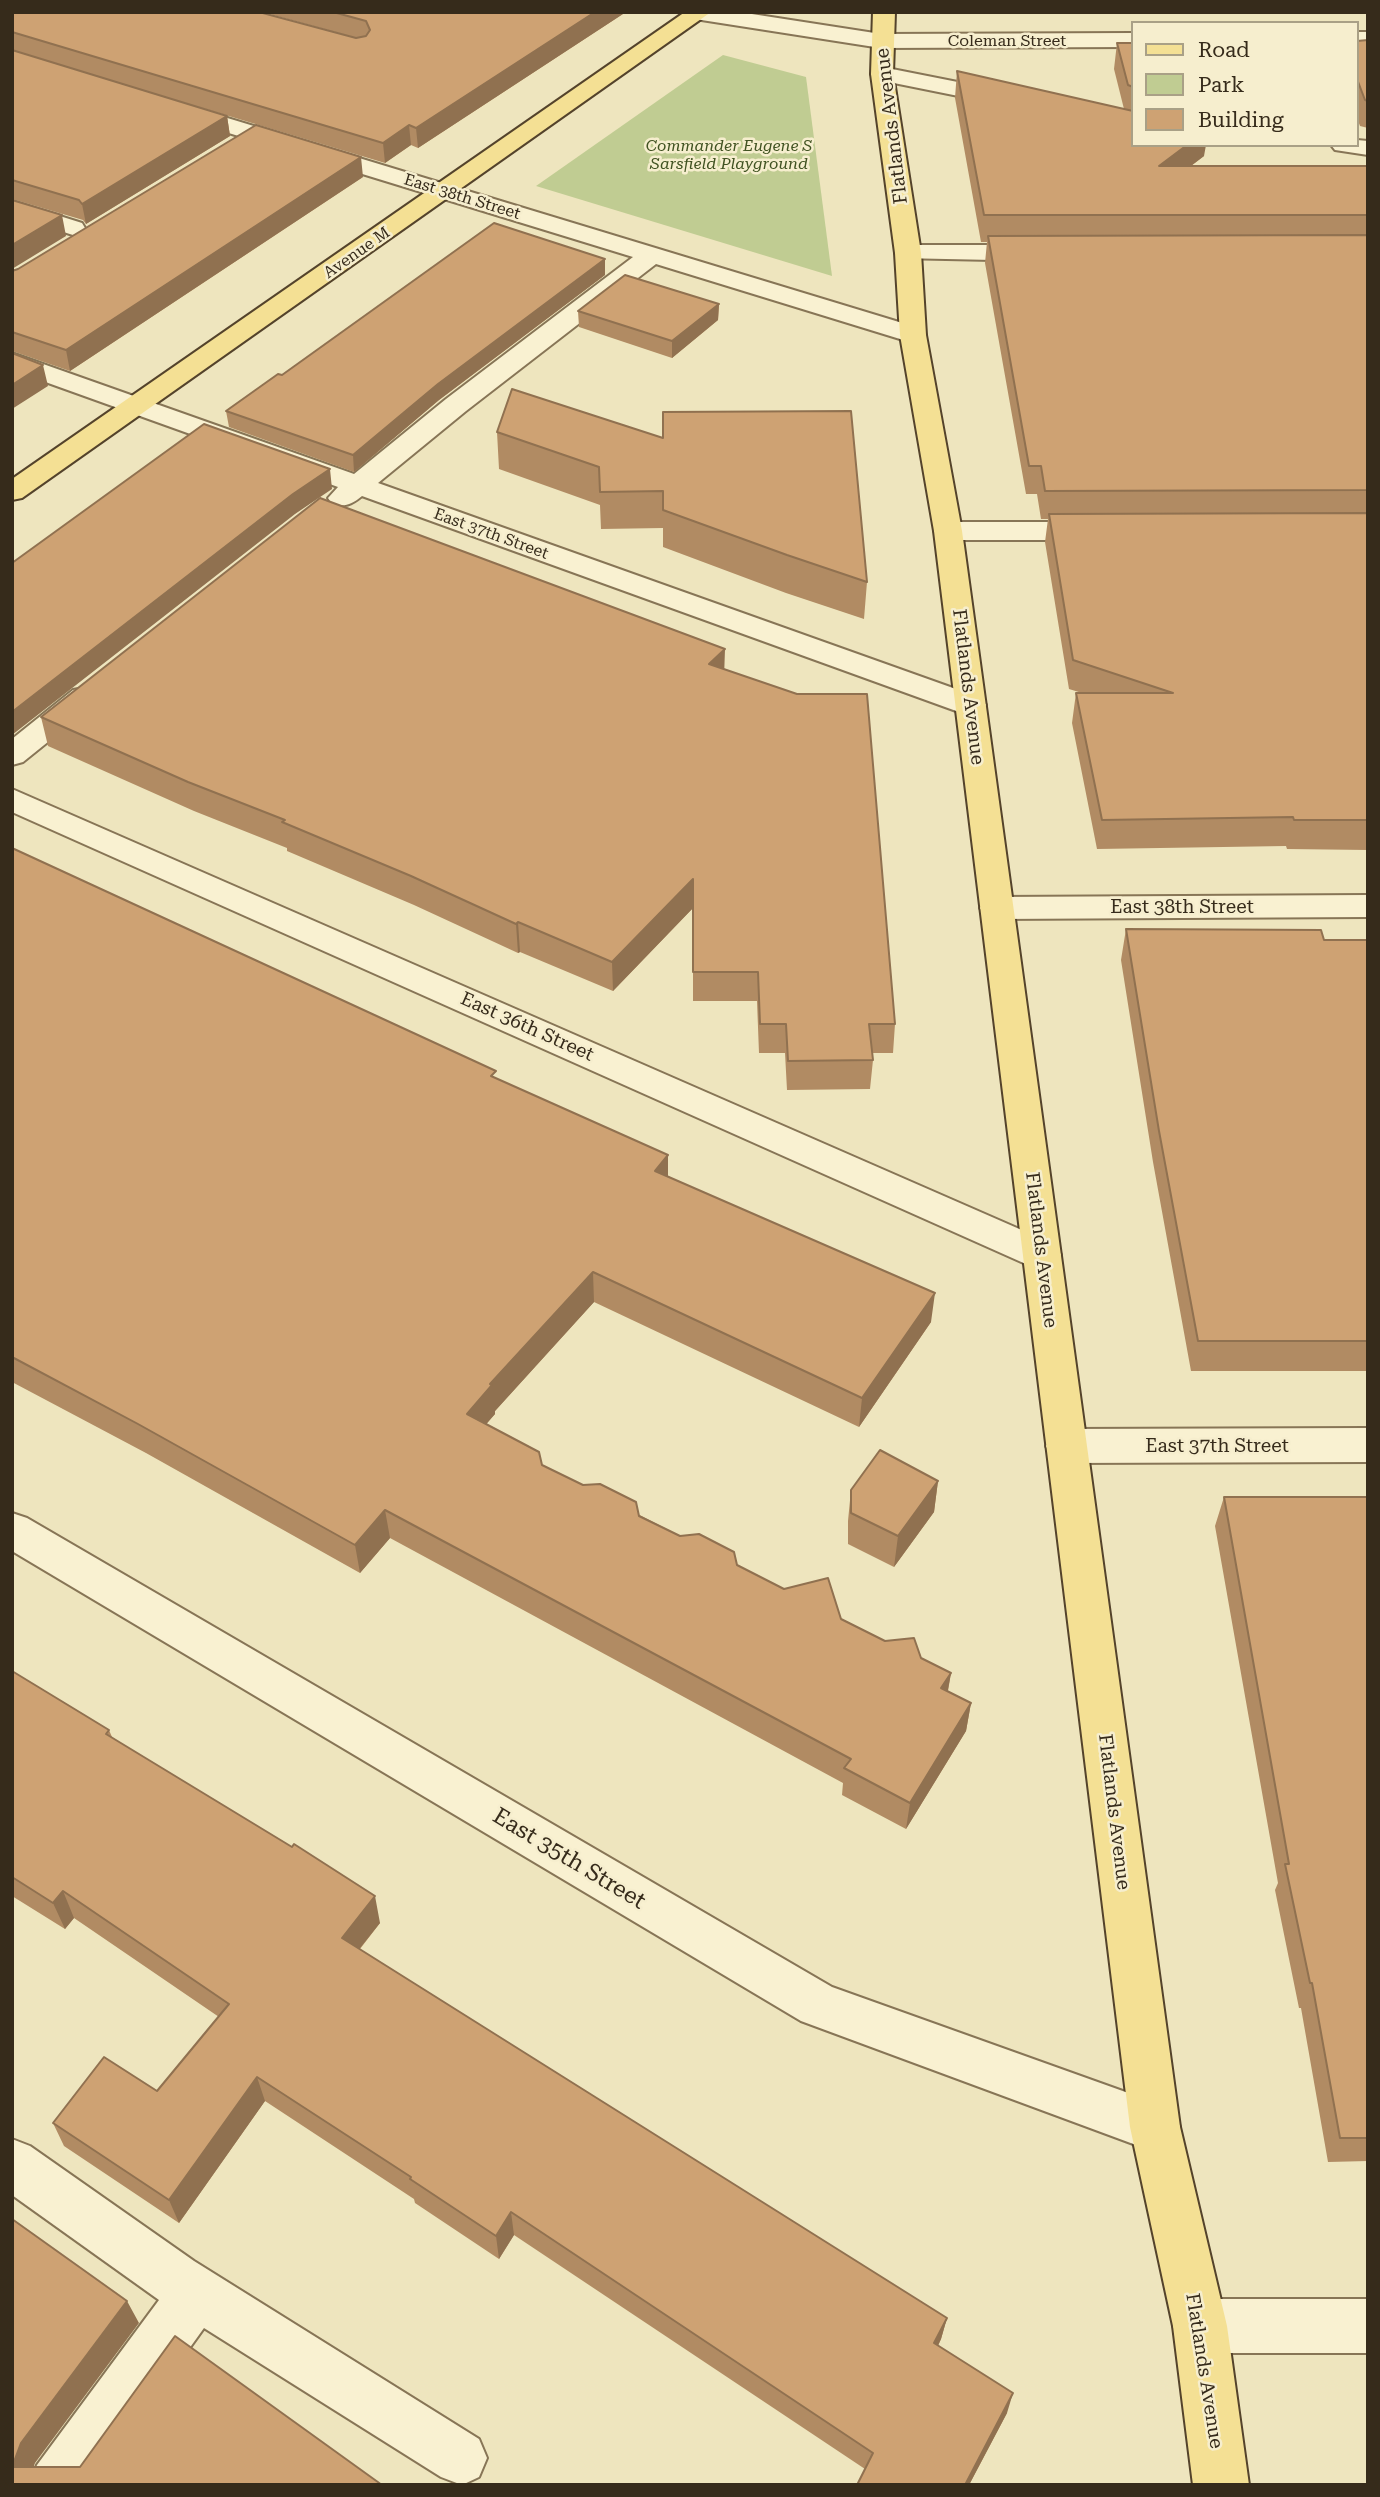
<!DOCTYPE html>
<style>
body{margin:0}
#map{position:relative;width:1380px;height:2497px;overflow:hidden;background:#eee5be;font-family:"Roboto Serif",serif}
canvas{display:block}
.frame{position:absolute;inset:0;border:14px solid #362b1b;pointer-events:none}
.legend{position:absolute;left:1131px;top:21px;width:228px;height:126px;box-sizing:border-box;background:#f6eece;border:2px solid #a9a086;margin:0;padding:9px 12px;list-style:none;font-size:21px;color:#362b1b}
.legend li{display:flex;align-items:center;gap:14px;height:35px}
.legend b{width:35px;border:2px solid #a9a086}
</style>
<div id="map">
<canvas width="1380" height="2497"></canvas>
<div class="frame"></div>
<ul class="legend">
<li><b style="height:9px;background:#f4e094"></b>Road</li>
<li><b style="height:19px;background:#c0cc92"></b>Park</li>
<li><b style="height:19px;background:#cea273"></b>Building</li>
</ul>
</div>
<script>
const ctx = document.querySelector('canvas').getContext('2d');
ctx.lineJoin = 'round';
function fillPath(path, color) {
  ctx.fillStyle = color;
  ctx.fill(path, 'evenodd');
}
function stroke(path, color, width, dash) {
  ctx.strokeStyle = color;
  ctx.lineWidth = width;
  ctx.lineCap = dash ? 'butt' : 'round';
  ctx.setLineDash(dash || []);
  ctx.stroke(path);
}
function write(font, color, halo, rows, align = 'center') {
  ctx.font = font + ' "Roboto Serif",serif';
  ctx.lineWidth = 5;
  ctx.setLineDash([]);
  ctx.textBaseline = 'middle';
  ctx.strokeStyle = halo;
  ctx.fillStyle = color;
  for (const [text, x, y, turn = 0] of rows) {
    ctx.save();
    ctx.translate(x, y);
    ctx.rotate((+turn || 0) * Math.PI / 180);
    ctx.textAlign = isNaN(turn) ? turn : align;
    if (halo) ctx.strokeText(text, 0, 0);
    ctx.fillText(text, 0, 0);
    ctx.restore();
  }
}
const green = new Path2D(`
 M723,55l83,22 26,199 -296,-90z`);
const minor = new Path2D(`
 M684,12h55l142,22 252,-1v14l-252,1 -186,-29 -8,-2z
 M1357,32h11v14h-11z
 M882,67l126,25 8,2 3,5 -3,5 -8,2 -134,-27 -3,-5 3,-5z
 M178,103l744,226 4,6 -4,6 -9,2 -257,-79 -190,147 -88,72 603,215 5,7 -5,7 -11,3 -11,-3 -597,-216c-11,9 -17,11 -30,8l-4,-6 10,-11 -326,-117v-17l342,121 92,-75 187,-142 -463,-142 -4,-5 4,-5z
 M1357,140l11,1v14l-33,-5 -4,-5h26z
 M12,201l70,22 3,5 -3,5 -9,2 -61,-19z
 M908,245h132l9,3 4,5 -4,5 -9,3 -141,-3 -4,-5 4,-5z
 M948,522h151l10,3 4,6 -4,6 -10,3h-151l-10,-3 -4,-6 4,-6z
 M84,688l11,2 5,7 -5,7 -72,58 -11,3v-26l61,-49z
 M12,789l1044,456 5,10 -5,10 -14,5 -14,-5 -1016,-453z
 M1368,895v22l-371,2 -12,-3 -5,-8 5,-8 12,-3z
 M1368,1428v34l-301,1 -15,-5 -6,-12 6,-12 15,-5z
 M12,1513l15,5 805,469 341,122 7,18 -7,18 -18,7 -354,-131 -789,-470z
 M12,2139l18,7 164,115 285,178 8,19 -8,19 -17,8 -21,-8 -237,-149 -113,157h-62l8,-20 122,-165 -147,-105z
 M1200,2299h168v54h-168l-19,-8 -8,-19 8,-19z`);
const major = new Path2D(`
 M685,12h26l-689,486 -10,2v-21z
 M873,12h22l-2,62 28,179 5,82 36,196 218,1596 47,199 22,159h-56l-20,-159 -43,-199 -196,-1596 -34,-196 -5,-82 -24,-179z`);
const wall = new Path2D(`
 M12,12l345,26 -95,-26h364l-208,136 -7,-3 -26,18 -349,-105 191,58 3,20 -144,88 -3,-4 -71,-21z
 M1368,40v88l-8,-2 -3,-8v-77z
 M1117,43h16v102l71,11 -13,10h177v684l-81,-1 -1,-3 -189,3 -25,-126 4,-30h6l-13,-4 -24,-147 3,-23h-7l-4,-25h-11l-41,-231 2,-21h-6l-26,-144 2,-27 167,38 -10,-40z
 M363,177l-293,194 -58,-20v-80z
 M605,275l-166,125 -85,72 -125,-45 -3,-16 56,-36z
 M719,304l-1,16 -46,38 -93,-31 -1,-16z
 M512,389l355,193 -3,37 -78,-26 -123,-46v-19l-62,1 -1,-24 -101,-36 -2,-37z
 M725,670l170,354 -2,29h-21l1,7 -3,29 -83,1 -2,-37h-26l-2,-52h-64v-93l-80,83 -93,-39 -2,1 -104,-48 -127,-54v-3l-93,-37 -146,-65 -7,-29z
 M12,848l485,231 171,76v21l263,146 -72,105 -265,-125 -99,109v3l-9,10 56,41 343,176 66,32 -3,18 23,12 -5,28 -60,98 -64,-34 1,-12 -453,-245 -30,35 -214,-120 -134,-71z
 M1126,929l198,11h44v431h-177l-38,-209 -32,-202z
 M938,1481l-4,31 -40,55 -46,-23v-23l3,-31z
 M1224,1497h144v664l-40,1 -27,-154h-2l-24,-118 3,-7 -63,-357z
 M12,1671l97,59 3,7 268,186 -20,26 587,369 -6,21 -3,7 69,67 -38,72h-112l8,-16 -351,-234 -15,24 -84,-56 -1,-4 -149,-98 -86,122 -115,-77 -11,-23 104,-32 62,-74 -145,-99 -9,11 -53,-33z`);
const shadedWall = new Path2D(`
 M595,12h31l-208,136 -2,-20z
 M227,116l3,20 -144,88 -4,-20z
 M409,125l2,20 -26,18 -2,-20z
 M1187,145h19l-2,11 -49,37 4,-27z
 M361,157l2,20 -293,194 -4,-21z
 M62,215l4,21 -54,33v-24z
 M605,259v16l-166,125 -85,72 -1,-17 85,-71z
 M719,304l-1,16 -46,38v-17z
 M43,365l5,21 -36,23v-24z
 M330,469l2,20 -37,25 -283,221v-23l281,-218z
 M725,649l-1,29 -15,-14z
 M693,879v29l-80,83 -1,-29z
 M518,922l2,30 -2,1 -2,-29z
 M668,1155v30l-13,-14z
 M593,1272l1,30 -99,109v3l-25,29 -3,-29 23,-30z
 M935,1293l-4,29 -72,105 3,-29z
 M938,1481l-4,31 -40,55 4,-31z
 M385,1510l5,28 -30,35 -5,-28z
 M951,1673l-5,27 -5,-12z
 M971,1703l-5,28 -60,98 4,-26z
 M63,1891l11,27 -9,11 -12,-26z
 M375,1896l5,27 -32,40 -6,-25z
 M257,2077l8,24 -86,122 -10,-23z
 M511,2212l3,23 -15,24 -3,-23z
 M127,2301l12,22 -104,140 -8,22 -15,-18 9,-24z
 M947,2318l-6,21 -12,25 5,-21z
 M1013,2393l-6,20 -38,72h-4z`);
const building = new Path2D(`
 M12,12h247l97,26 10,-2 4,-6 -4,-9 -33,-9h262l-179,116 -7,-3 -26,18 -371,-111z
 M1368,40v61l-3,-1 -8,-21v-38z
 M1117,43h16v44l-5,-2z
 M12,50l215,66 -145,88 -3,-4 -67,-20z
 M957,71l176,40v34h54l-28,21h209v49h-384z
 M256,125l105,32 -295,193 -54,-18v-61l6,-2z
 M12,200l50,15 -50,30z
 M494,223l111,36 -167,125 -85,71 -127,-44 52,-37 4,1z
 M1368,235v255l-323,1 -4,-25h-12l-41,-230z
 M625,275l94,29 -47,37 -94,-30z
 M12,353l31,12 -31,20z
 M512,389l151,49v-26l188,-1 16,171 -80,-27 -124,-45v-19l-63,1 -1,-25 -102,-35z
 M204,424l126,45 -37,25 -281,218v-149z
 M320,498l405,151 -16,15 88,30h70l28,330h-26l4,36 -85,1 -2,-37h-26l-2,-52h-65v-93l-81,83 -94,-40 -2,2 -105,-48 -129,-54 3,-2 -97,-38 -147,-65z
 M1368,513v307h-74l-1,-3 -191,3 -26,-127h97l-100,-33 -24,-146z
 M12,848l484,223 -5,5 177,79 -13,16 280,122 -73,105 -269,-126 -103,112 2,1 -25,29 72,38 3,13 41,20 17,-1 36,18 3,14 41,20 19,-2 35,18 3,13 47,24 44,-11 13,41 44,22 29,-3 7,20 30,15 -10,15 30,15 -61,100 -66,-35 7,-9 -466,-249 -30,35 -217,-121 -126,-67z
 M1126,929l195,1 3,10h44v401h-170l-39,-210z
 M880,1450l58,31 -40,55 -47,-23v-23z
 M1224,1497h144v641h-28l-28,-155h-2l-25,-119h4z
 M12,1671l97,59 -3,4 186,113 2,-3 81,52 -33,42 605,380 -13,25 79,50 -48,92h-108l16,-32 -362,-241 -15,24 -86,-57 1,-2 -154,-100 -88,123 -116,-77 51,-66 53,34 72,-87 -166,-113 -10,12 -41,-26z
 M12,2219l115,82 -106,142 -9,24h68l95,-131 207,149h-370z`);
const farStreetnames = [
 ["Coleman Street",1007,41],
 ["East 38th Street",462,197,17],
 ["Avenue M",357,253,-35],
 ["East 37th Street",491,534,20]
];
const farParknames = [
 ["Commander Eugene S",729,146],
 ["Sarsfield Playground",729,164]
];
const streetNames = [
 ["Flatlands Avenue",892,126,-97],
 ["Flatlands Avenue",968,687,83],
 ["East 38th Street",1182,907],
 ["East 36th Street",527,1027,24],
 ["Flatlands Avenue",1041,1250,83],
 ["East 37th Street",1217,1446],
 ["Flatlands Avenue",1114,1812,83],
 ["Flatlands Avenue",1204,2371,81]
];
const nearStreetnames = [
 ["East 35th Street",569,1859,31]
];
fillPath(green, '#c0cc92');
stroke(minor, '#877556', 4);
stroke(major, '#54432b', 4);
fillPath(minor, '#f9f1d1');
fillPath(major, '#f4e094');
fillPath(wall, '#b18b63');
fillPath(shadedWall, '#907150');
fillPath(building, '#cea273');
stroke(building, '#907150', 2);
write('16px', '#362b1b', '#f6eece', farStreetnames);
write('italic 16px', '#415322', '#f6eece', farParknames);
write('19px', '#362b1b', '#f6eece', streetNames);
write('23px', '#362b1b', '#f6eece', nearStreetnames);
</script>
